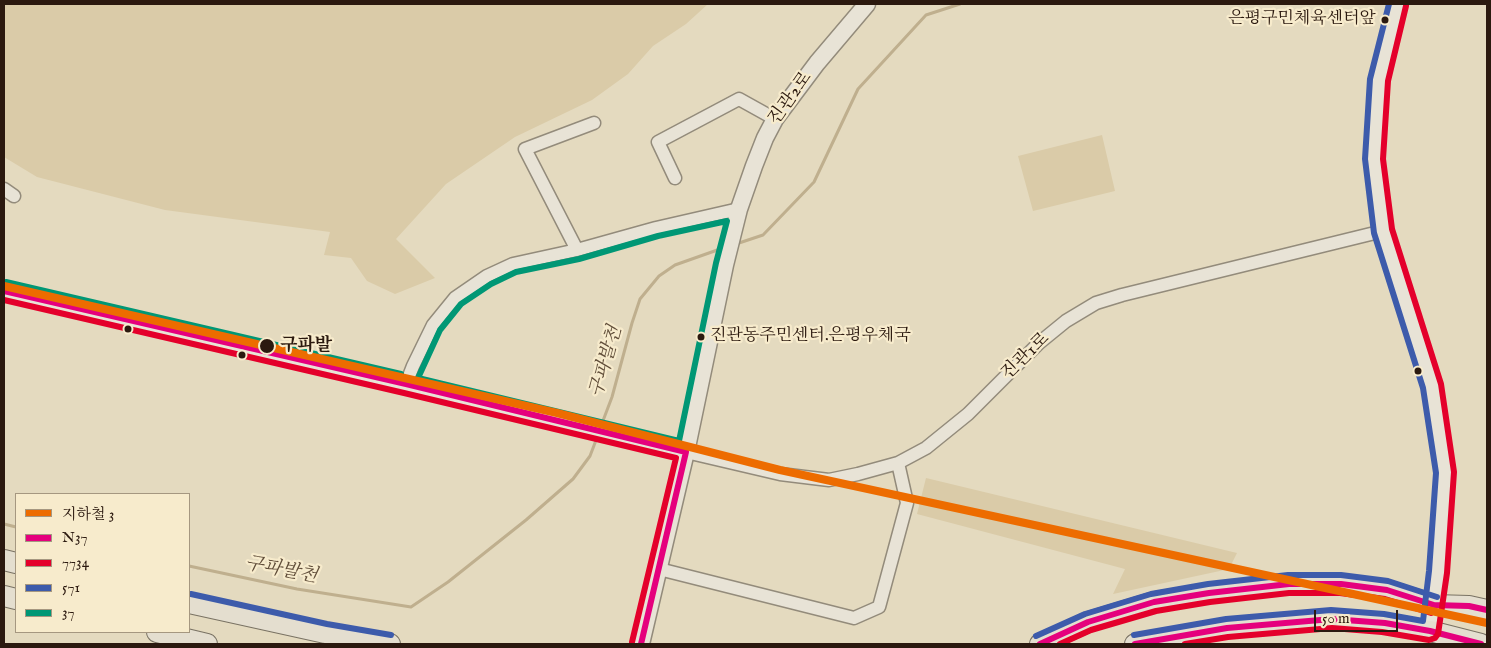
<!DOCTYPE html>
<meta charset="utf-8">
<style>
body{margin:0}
#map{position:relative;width:1491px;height:648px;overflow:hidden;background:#e4dabf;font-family:"IM FELL English","Noto Serif KR",serif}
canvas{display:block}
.frame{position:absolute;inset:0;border:5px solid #2b190f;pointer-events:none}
.legend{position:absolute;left:15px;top:493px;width:175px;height:140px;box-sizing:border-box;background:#f7ebcc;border:1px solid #a59780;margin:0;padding:6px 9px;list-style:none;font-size:15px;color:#2b190f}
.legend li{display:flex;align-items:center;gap:10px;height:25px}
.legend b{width:25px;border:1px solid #a59780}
.scale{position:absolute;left:1314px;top:610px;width:84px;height:22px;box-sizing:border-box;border:2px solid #2b190f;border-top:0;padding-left:6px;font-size:15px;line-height:18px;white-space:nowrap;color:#2b190f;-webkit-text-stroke:4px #f7ebcc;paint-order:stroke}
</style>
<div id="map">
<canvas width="1491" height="648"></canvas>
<div class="frame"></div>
<ul class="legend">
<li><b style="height:6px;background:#ed6c00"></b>지하철 3</li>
<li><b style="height:6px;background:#e5007d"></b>N37</li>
<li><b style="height:6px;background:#e4002b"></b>7734</li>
<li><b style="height:6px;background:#3d5bab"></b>571</li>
<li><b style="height:6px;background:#009775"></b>37</li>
</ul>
<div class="scale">50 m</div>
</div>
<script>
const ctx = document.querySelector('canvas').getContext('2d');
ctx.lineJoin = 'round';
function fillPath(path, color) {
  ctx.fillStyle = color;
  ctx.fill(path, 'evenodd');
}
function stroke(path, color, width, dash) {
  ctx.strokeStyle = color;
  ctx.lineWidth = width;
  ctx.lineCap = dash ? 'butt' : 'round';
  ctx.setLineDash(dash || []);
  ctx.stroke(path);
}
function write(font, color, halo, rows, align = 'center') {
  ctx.font = font + ' "IM FELL English","Noto Serif KR",serif';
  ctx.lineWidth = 4.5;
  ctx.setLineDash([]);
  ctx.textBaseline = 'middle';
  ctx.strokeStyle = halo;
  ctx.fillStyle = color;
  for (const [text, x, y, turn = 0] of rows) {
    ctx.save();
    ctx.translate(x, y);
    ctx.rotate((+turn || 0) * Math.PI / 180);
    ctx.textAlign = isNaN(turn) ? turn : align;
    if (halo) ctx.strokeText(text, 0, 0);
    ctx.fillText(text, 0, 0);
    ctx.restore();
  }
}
const green = new Path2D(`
 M4,4h704l-22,20 -33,22 -25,28 -36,26 -77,37 -69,47 -50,55 39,39 -40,16 -28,-13 -16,-23 -27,-3 6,-23 -165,-22 -128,-33 -33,-20z
 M1102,135l13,56 -82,20 -15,-55z
 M926,478l311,75 -8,16 -116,25 12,-25 -208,-55z`);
const stream = new Path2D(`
 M736,244l27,-9 51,-53 44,-93 68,-74 34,-11
 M601,426l11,-29 20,-74 8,-24 19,-23 16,-11 48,-17
 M4,524l12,3
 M189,566l108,23 114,18 37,-25 78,-62 47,-41 17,-23 8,-21`);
const minor = new Path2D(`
 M675,178l-17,-36 81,-43 36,20
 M4,189l10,7
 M577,250l-52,-101 69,-26
 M406,384l7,-18 20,-41 22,-27 32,-22 26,-12 64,-14 79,-22 83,-19
 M686,452l94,22 49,6 29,-6 40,-11 28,-15 42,-34 71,-71 27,-22 30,-18 26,-8 261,-64
 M659,569l195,49 25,-11 28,-104 -9,-40`);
const tertiary = new Path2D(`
 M4,291l402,93 280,68
 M641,644l45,-192 39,-187 14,-56 15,-43 11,-28 10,-19 42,-56 50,-59`);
const secondary = new Path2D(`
 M1398,4l-19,76 -5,79 9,72 49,155 13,87 -7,99 -8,59`);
const primary = new Path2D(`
 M4,560l12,3
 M4,596l12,3
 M189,603l136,30 65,11
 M157,632l50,12
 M1040,644l48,-22 66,-20 55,-9 80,-9h52l46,6 47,15 35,1 18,4
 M1135,644l92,-16 105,-9 53,4 45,8 51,13`);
const bus1 = new Path2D(`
 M4,291l402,93 280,68
 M641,644l45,-192
 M1040,644l48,-22 66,-20 55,-9 80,-9h52l46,6 47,15 35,1 18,4
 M1135,644l92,-16 105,-9 53,4 45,8 51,13`);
const bus2 = new Path2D(`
 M4,300l400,93 272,65 -44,184
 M1060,644l31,-14 65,-19 54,-9 79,-9h51l45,6 46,14
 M1185,644l43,-7 104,-9 50,4 47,8 6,-2 3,-4 9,-61 7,-101 -13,-88 -49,-155 -9,-70 5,-78 18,-75`);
const bus3 = new Path2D(`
 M191,594l136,30 64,11
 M1134,635l92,-16 105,-9 53,4 39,7 6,-50 7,-98 -13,-85 -49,-155 -9,-74 5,-80 19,-75
 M1036,636l49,-22 66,-20 57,-10 80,-9h53l47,6 49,16`);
const bus4 = new Path2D(`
 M727,221l-11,42 -37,178 -261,-63 22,-48 21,-26 30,-20 25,-12 63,-13 79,-23z
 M6,282l395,92`);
const metro1 = new Path2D(`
 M4,286l553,127 223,57 707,153`);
const markers = [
 [1385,20,4.5,"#2b190f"],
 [128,329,4.5,"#2b190f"],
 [701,337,4.5,"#2b190f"],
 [267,346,8,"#2b190f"],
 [242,355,4.5,"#2b190f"],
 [1418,371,4.5,"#2b190f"]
];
const busNames = [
 ["은평구민체육센터앞",1376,20],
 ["진관동주민센터.은평우체국",710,337,"left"]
];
const streetNames = [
 ["진관2로",791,99,-54],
 ["진관1로",1026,357,-44]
];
const stopNames = [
 ["구파발",280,346]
];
const waterNames = [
 ["구파발천",607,362,-74],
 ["구파발천",281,571,11]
];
fillPath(green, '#dacba8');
stroke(stream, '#bfaf8e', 3);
stroke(minor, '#938b7b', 15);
stroke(tertiary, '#938b7b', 19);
stroke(secondary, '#797263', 20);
stroke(primary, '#797263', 22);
stroke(minor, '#e8e3d6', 12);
stroke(tertiary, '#e8e3d6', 16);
stroke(secondary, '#e8e3d6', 18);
stroke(primary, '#e4decf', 20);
stroke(bus1, '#e5007d', 6);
stroke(bus2, '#e4002b', 6);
stroke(bus3, '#3d5bab', 6);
stroke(bus4, '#009775', 6);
stroke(metro1, '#ed6c00', 8);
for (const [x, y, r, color] of markers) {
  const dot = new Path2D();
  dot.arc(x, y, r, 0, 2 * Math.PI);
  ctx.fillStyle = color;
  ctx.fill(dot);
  stroke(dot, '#f7ebcc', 2);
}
write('17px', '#2b190f', '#f7ebcc', busNames, 'right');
write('18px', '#2b190f', '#f7ebcc', streetNames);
write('bold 18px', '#2b190f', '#f7ebcc', stopNames, 'left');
write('italic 19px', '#604d39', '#f7ebcc', waterNames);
</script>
